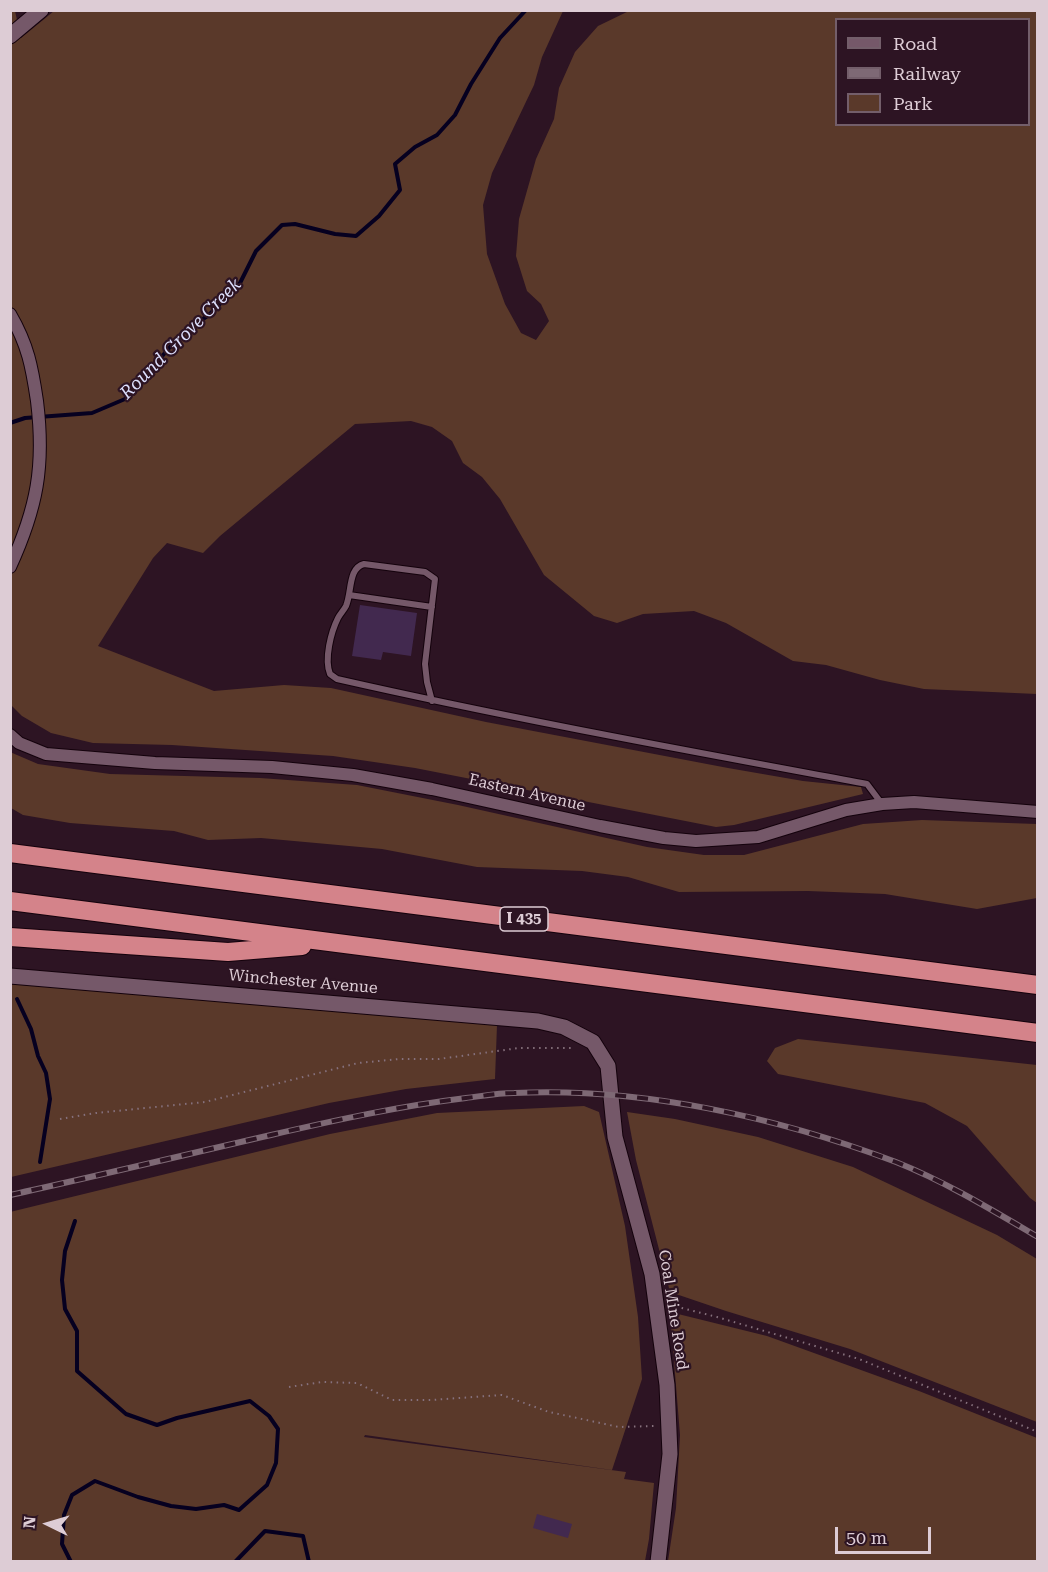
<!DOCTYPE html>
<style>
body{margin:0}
#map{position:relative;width:1048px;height:1572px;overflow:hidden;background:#2d1423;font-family:"Roboto Serif",serif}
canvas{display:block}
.frame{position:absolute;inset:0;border:12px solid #ddccd5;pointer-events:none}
.legend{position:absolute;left:835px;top:18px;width:195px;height:108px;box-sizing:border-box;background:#2d1423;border:2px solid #735e6a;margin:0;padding:8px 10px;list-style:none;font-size:18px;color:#ddccd5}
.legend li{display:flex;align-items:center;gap:12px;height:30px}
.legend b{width:30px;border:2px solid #735e6a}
.north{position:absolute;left:18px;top:1494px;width:60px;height:60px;-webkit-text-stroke:4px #2d1423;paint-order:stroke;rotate:275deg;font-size:16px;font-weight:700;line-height:24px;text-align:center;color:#ddccd5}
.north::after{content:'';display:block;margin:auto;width:21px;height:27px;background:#ddccd5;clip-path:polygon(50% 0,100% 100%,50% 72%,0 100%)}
.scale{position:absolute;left:835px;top:1527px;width:96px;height:27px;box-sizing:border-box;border:3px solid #ddccd5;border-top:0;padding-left:8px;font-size:18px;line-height:21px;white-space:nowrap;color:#ddccd5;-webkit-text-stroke:4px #2d1423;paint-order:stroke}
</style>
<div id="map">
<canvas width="1048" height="1572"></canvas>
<div class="frame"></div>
<ul class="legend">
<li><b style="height:8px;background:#755869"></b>Road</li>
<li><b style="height:8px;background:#7e6975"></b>Railway</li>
<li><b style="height:16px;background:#5a392a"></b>Park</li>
</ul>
<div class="north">N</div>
<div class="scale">50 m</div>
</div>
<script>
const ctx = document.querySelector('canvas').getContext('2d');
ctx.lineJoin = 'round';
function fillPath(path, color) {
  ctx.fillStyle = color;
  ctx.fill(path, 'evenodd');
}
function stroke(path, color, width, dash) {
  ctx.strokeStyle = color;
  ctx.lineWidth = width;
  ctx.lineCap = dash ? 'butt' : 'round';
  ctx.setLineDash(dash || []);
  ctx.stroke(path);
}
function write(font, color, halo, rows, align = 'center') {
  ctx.font = font + ' "Roboto Serif",serif';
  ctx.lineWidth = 4.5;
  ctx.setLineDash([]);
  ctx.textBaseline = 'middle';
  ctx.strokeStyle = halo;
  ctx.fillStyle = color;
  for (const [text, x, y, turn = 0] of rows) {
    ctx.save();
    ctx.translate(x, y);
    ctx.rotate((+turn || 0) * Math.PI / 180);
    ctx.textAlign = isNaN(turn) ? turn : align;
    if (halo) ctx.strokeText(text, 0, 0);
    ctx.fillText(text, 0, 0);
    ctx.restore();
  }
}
const green = new Path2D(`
 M631,10l406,1v683l-113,-5 -44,-9 -54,-15 -33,-4 -67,-38 -32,-12 -51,3 -26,9 -23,-7 -50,-41 -44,-76 -18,-22 -19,-14 -11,-22 -20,-14 -21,-6 -56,3 -135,112 -17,17 -36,-10 -14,15 -55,88 116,45 70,-6 47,3 155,34 242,46 75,13 58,6 2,7 -129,31 -18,2 -301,-59 -82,-12 -161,-11 -79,-2 -42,-10 -29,-17 -11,-11v-694h4l6,27 33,-27h509l-21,46 -8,28 -42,88 -9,32 4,49 18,50 16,29 15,7 13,-19 -8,-17 -14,-13 -11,-35 3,-37 17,-60 18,-40 5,-31 16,-36 23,-26zM836,20h192v104h-192z
 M10,752l28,12 72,10 150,4 97,7 101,20 189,42 57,8h40l119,-31 59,-4 115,4v74l-60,11 -92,-15 -77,-3 -129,1 -51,-15 -46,-6 -105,-4 -95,-18 -121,-11 -53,2 -34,-9 -104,-8 -47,-8 -12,-7z
 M11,984l486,41 -2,54 -89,10 -77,14 -318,74z
 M798,1039l239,26v138l-7,-5 -63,-72 -42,-23 -147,-29 -11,-13 8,-13z
 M584,1106l15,6 26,114 13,91 4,62 -30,91 -247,-35 -1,2 262,35 -2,7 30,4 -5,56 -4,22h-634l-1,-349 320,-78 107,-21z
 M627,1112l48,7 83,18 95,30 144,68 40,24v163l-187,-73 -124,-38 -56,-19 -34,-132z
 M670,1312l97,24 152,55 118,47v123h-369l8,-53 4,-73z`);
const stream = new Path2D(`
 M10,423l15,-5 67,-5 33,-14 58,-67 26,-17 31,-32 16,-32 26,-26 13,-1 40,10 21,2 23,-20 21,-26 -5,-26 20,-17 22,-12 18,-20 16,-31 29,-46 26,-28
 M17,999l14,30 7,27 8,17 4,26 -10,63
 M71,1562l-9,-18 2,-29 8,-20 23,-14 43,16 33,9 25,3 28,-4 15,5 28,-25 9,-22 2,-34 -9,-13 -19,-15 -73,17 -20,7 -31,-11 -49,-43v-40l-12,-22 -3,-29 3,-29 10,-30
 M235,1562l30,-31 38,5 6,26`);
const building = new Path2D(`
 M360,605l57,8 -6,43 -28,-4 -2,8 -29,-4z
 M537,1514l35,10 -4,14 -35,-10z`);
const path = new Path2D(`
 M60,1119l36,-6 109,-11 153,-39 41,-4h40l80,-11h55
 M670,1305l47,12 142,42 179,73
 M289,1387l33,-5 35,1 35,17h39l71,-5 47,17 70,15 35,-1`);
const lane = new Path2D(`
 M349,595l83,12
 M432,701l-5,-19 -2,-18 10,-85 -10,-7 -61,-8c-16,4 -12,28 -18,42 -2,4 -6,8 -8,12 -7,14 -14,41 -8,56l7,5c176,40 353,72 530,105l15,20`);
const street = new Path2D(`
 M10,314c18,31 22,53 27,87 8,65 0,107 -27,166
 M10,735l9,8 27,11 109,9 117,4 81,8 79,14 168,37 64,12 32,3 62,-4 88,-27 36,-6 32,-2 124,10`);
const secondary = new Path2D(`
 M10,36l31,-26
 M10,976l528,45 26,6 29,15 15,24 7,71 37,137 15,111 3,69 -12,108`);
const highway = new Path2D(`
 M10,853l1028,132
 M10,901l1028,132
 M10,937l218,15 74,-6`);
const rail = new Path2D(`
 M10,1195c87,-19 174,-40 261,-60 65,-15 129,-29 195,-37 16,-2 32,-5 48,-5 127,-6 263,24 382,69 50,20 96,48 142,75`);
const shields = [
 [524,919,48]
];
const shieldNames = [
 ["I 435",524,919]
];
const streetNames = [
 ["Eastern Avenue",527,793,13],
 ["Winchester Avenue",303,982,5],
 ["Coal Mine Road",673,1310,81]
];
const waterNames = [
 ["Round Grove Creek",181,339,-45]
];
fillPath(green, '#5a392a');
stroke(stream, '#060020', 4);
fillPath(building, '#42294f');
stroke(lane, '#14020c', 8);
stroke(street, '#14020c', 14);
stroke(secondary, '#14020c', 17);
stroke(highway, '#14020c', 20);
stroke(path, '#86717d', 2, [1.5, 4.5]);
stroke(lane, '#755869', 6);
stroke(street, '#755869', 12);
stroke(secondary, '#755869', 15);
stroke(highway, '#d4838a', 18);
stroke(rail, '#7e6975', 6);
stroke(rail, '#2d1423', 4, [11]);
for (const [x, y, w] of shields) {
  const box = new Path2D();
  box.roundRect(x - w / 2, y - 12, w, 24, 4.5);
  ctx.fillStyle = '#2d1423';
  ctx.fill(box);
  stroke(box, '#ddccd5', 1.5);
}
write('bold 15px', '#ddccd5', null, shieldNames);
write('16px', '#ddccd5', '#2d1423', streetNames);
write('italic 18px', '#dcdefc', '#2d1423', waterNames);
</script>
